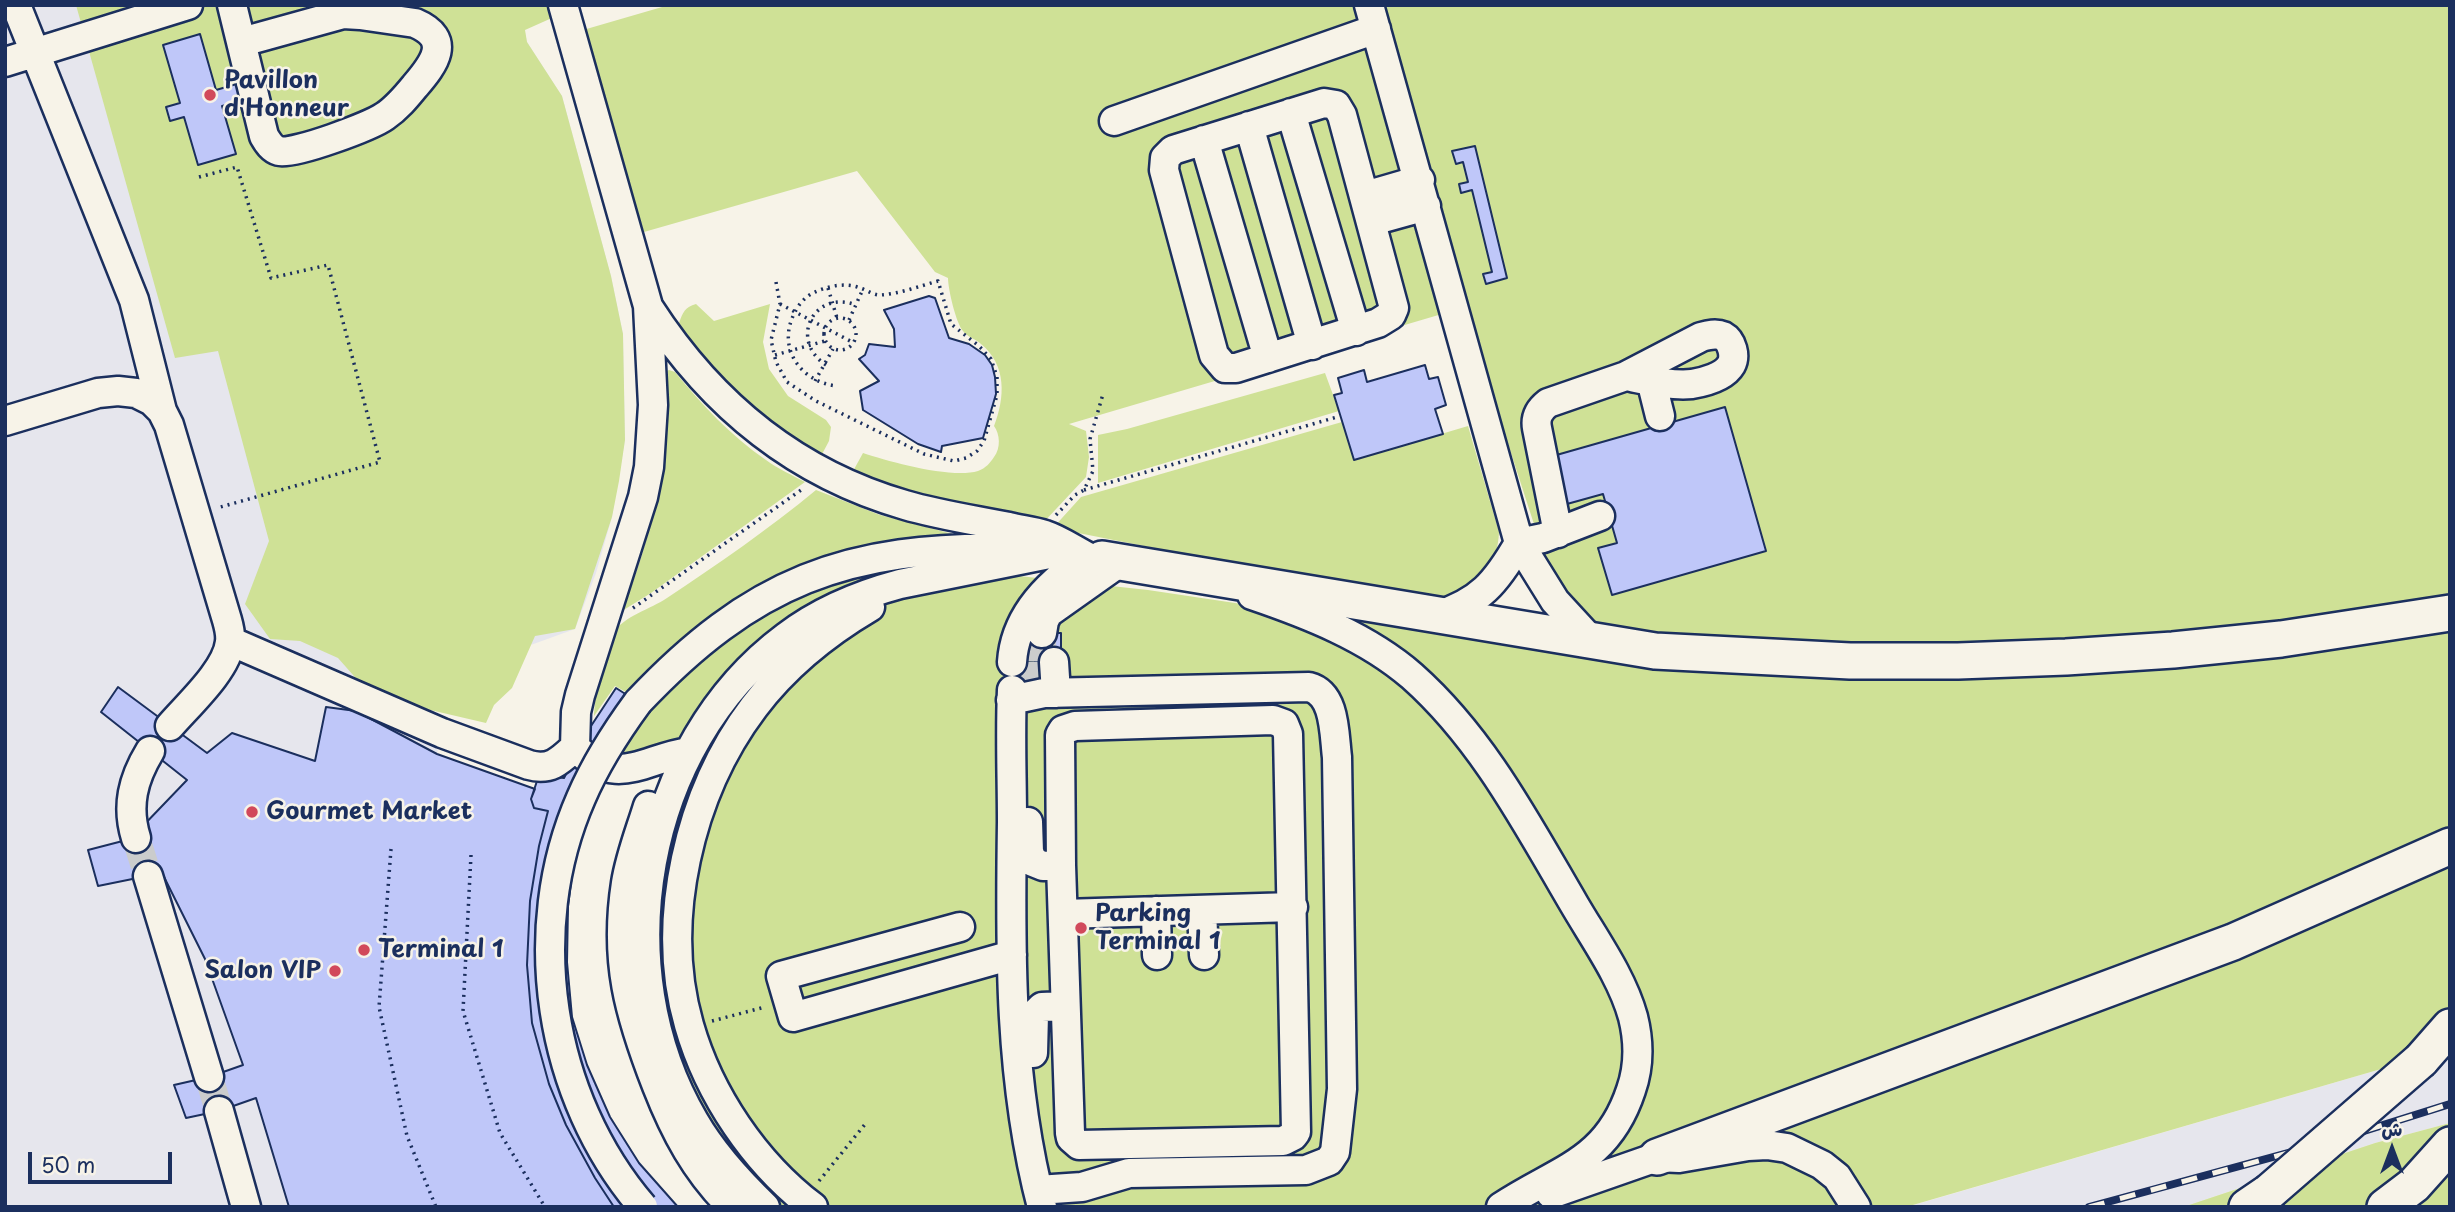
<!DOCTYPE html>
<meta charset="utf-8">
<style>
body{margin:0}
#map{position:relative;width:2455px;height:1212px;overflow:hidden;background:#f7f3e8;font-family:"Playpen Sans","Playpen Sans Arabic",sans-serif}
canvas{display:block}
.frame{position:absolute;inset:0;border:7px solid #1b2f5e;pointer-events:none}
.north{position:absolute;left:2357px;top:1114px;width:70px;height:70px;-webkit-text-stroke:5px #f7f3e8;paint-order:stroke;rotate:0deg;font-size:19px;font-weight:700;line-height:28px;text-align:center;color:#1b2f5e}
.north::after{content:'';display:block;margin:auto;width:24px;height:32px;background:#1b2f5e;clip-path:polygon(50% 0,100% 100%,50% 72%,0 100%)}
.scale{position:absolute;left:28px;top:1152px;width:144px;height:32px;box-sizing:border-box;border:4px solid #1b2f5e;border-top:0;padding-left:9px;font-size:21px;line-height:24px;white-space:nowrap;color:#1b2f5e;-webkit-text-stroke:5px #f7f3e8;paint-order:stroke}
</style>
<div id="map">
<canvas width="2455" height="1212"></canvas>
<div class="frame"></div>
<div class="north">ش</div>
<div class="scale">50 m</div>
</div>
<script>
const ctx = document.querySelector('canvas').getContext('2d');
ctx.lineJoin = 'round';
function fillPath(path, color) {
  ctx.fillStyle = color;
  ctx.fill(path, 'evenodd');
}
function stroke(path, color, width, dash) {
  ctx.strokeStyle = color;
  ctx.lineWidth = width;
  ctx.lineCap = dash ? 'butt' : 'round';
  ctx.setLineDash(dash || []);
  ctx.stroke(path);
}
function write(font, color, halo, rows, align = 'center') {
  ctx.font = font + ' "Playpen Sans",sans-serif';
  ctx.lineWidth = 5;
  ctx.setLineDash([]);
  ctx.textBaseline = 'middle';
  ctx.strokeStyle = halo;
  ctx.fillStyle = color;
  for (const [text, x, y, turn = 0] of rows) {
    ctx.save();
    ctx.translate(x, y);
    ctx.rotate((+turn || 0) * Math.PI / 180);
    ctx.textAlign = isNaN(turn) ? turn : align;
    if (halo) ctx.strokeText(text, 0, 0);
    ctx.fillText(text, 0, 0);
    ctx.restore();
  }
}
const built = new Path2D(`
 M5,5h514l8,37 35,54 49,180 12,58 2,106 -13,77 -16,56 -21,56 -83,30 -55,34 -5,22 10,18 -5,21 98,35 -2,88 81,330h-609z
 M2450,1049v74l-75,20 -192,64h-276z`);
const green = new Path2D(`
 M76,5h505l-56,25 2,12 35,54 49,180 12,58 2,106 -6,41 -7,36 -37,112 -40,7 -23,52 -18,17 -8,18 -60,-14 -14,5 -51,-30 -23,-26 -38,-17 -30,-2 -25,-35 24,-63 -51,-190 -43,7z
 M669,5h1781v1044l-544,158h-1132l-54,-65 -38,-64 -30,-137 37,-212c-27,23 -39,24 -73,28l30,-52 93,-77 61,-33 74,-24 66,-8 79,13 129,14 428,64 -77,-238 -30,-110 -400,118 17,7 3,26 -3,20 -44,47 -64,-13 -126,-38 11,-20c27,9 89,26 115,18 8,-3 12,-8 16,-14 7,-9 6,-23 0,-31 11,-28 13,-61 -13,-82 -5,-5 -14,-7 -18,-13 -7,-8 -15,-42 -15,-53l-13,-6 -78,-101 -213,61 -61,-202z
 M696,304l18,17 56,-17 -7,38 6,27 19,27 38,24 5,7 -2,14 -9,17 -58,-38 -57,-58 -26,-39c4,-11 6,-16 17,-19z
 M669,370l6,2c27,33 56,64 91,88 12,9 26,15 39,22l-154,111 -29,18c15,-39 29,-78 34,-120 5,-39 5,-79 8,-119z
 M1325,373l14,38 -241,72v-48l29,-6z
 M1342,422l12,38 114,-34 31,106c-1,28 -15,53 -42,65 -16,7 -38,2 -55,0l-349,-69 28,-31z
 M816,490l64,25 92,24 -130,20 -207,138 -20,-11 -21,30c1,-20 8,-67 19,-83 11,-17 38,-24 54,-35 51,-34 102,-69 149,-108z
 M2450,1123v84h-267l192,-64z`);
const building = new Path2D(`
 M200,34l16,56 24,-7 5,17 -23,6 14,48 -38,11 -14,-48 -14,4 -4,-14 14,-4 -17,-58z
 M1475,146l32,132 -21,6 -3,-10 9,-2 -20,-82 -11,3 -2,-9 9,-2 -5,-20 -7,2 -4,-13z
 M929,296l6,2 14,40 20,6 16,11 7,10 3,12 1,17 -13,44 -41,8 -1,6 -23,-8 -55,-34 -3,-19 19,-10 -20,-22 6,-4 4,-11 26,3 -1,-18 -10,-19z
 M1425,365l4,14 9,-2 8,28 -11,4 8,25 -89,26 -20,-65 8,-2 -4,-15 26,-8 3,12z
 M1725,407l41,144 -154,44 -14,-47 19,-5 -14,-49 -36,10 -14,-48z
 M1034,633h27v28l-26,1z
 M1035,662l1,27 -29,1v-27z
 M118,687l89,66 25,-20 83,28 11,-54 30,4 81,43 98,35 -4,10 3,9 14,3 -9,35 -9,55 -3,64 5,58 17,61 17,41 29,53 19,29h-325l-33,-109 -37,13 -33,7 -12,-33 35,-8 34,-12 -38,-106 -43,-86 -64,13 -10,-36 54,-14 -3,-6 48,-50 -86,-68z
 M616,688l22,14 -45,94 -19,63 -6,47 -1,56 5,55 15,48 23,52 29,46 39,44h-64l-19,-29 -29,-53 -17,-41 -17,-61 -5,-58 3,-64 9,-55 9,-35 -14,-3 -3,-9 8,-24 25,3 27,-52z`);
const minorTunnel = new Path2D(`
 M1042,633v29
 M1024,662l1,27
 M136,838l12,38
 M209,1077l10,34`);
const path = new Path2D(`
 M199,177l38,-10 34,111 57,-13 52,197 -163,46
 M776,282l4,22 -9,36 5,22 11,20 29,19 108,53 30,7 12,-3 11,-7 7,-10 13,-46v-18l-6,-18 -12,-13 -28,-22 -13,-43c-18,5 -39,13 -58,14 -7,0 -13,-5 -20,-7 -14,-6 -33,-2 -47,5 -8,4 -14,11 -18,19 -19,35 5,70 42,74
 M828,288l9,30
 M780,304l74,39
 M824 334a16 16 0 1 1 32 0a16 16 0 1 1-32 0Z
 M849,320l14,-31
 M775,355l50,-14
 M826,365c-38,-25 -12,-76 30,-60
 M815,381l18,-32
 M1084,490l253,-73
 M1056,515l19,-20 9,-5 9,-19 -3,-32 13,-45
 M633,608l171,-120
 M391,849l-12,158 28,129 29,71
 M471,855l-8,156 37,122 45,74
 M712,1021l53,-14
 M819,1181l47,-58`);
const minor = new Path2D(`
 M16,5l118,295 28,111
 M232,5l32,131c4,7 8,13 15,15 15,4 92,-25 106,-35 12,-8 21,-19 30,-30 19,-22 38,-47 0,-63l-55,-8 -17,-1 -101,28
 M563,5l85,301 5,99 -4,62 -6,30 -63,198 -4,17 -1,35c41,42 68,12 113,5
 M1369,5l150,538 36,58 35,38
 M5,62l183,-57
 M1324,103l12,2 6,10 52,193 -3,7 -13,8 -142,45h-11l-11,-13 -50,-185 1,-12 8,-8z
 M1291,113l65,218
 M1114,121l262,-92
 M1249,126l63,219
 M1204,140l64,218
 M1365,196l55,-16
 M1372,221l54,-15
 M649,308c62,96 145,165 256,197 34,10 69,15 104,22 12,3 25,4 36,8 15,5 29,15 43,22 -38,24 -73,58 -76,105
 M1651,380l9,36
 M5,421l93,-28 20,-2 18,2 16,8 10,10 7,14 58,195c2,7 4,14 3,22 -3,28 -42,63 -60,84
 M1558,533l-21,-105c-2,-11 2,-18 11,-25l78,-27 75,-39c7,-2 15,-4 22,-1 9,5 13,20 8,29 -7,12 -27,17 -39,19 -22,2 -45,-4 -66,-8
 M1252,595c56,19 115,42 160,81 71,63 115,148 162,228 21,36 48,73 59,113 6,24 6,50 -2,73 -24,73 -73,79 -130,117
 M1436,616c44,-14 60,-33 83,-73l24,-5 57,-22
 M1042,633l2,-12 4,-8 72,-51
 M230,641l212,92 87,32c21,6 31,-4 46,-18
 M1054,662l2,31
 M1012,690c-2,44 0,88 0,132 -2,129 -3,260 30,385
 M1011,700l33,-7 265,-6c27,7 25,48 28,70l5,332 -7,63 -6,9 -23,9 -177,3 -47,14 -44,3
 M638,702c113,-120 209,-157 374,-153
 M1273,720l11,4 4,10 8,398 -3,4 -10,5 -204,4 -8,-7 -1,-5 -9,-268 -1,-130 3,-5 12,-4z
 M648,806c-8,26 -18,51 -22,77 -12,78 3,131 31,203 18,46 39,86 75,121
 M1028,822l1,30 4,10 10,4 18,-1
 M136,838c-10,-32 -3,-59 14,-87
 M148,876l61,201
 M1202,910l2,45
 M1156,911l1,44
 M1063,914l230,-7
 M960,927l-179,49 12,41 219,-62
 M1033,1053l1,-38 8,-8 23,-1
 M219,1111l27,96
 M1551,1194l106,-37 22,1 69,-12 19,-1 20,3 35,17 15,12 19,30
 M765,1207c-27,-26 -52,-53 -71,-86 -90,-153 -53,-376 92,-484 34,-26 73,-42 114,-53l159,-32
 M813,1207c-58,-44 -104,-112 -124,-182 -30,-104 0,-232 65,-318 31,-41 72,-74 116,-100`);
const major = new Path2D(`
 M1102,559l553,92 195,10h108l108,-4 107,-7 108,-11 169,-26
 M2421,1060l29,-33
 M1657,1157l576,-215 217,-96
 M2247,1207l22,-15
 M2385,1207l29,-22 36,-40`);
const rail = new Path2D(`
 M2089,1207l243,-66 118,-37`);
const minorBridge = new Path2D(`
 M638,702c-22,30 -42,61 -57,96 -58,132 -33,299 62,409`);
const majorBridge = new Path2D(`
 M2269,1192l152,-132`);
const markers = [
 [210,95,7,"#d1495b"],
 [252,812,7,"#d1495b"],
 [1081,928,7,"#d1495b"],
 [364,950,7,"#d1495b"],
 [335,971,7,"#d1495b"]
];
const poiNames = [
 ["Pavillon",224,81],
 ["d'Honneur",224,109],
 ["Gourmet Market",266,812],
 ["Parking",1095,914],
 ["Terminal 1",1095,942],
 ["Terminal 1",378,950],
 ["Salon VIP",321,971,"right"]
];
fillPath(built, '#e6e6ed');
fillPath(green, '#cfe196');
fillPath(building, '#bfc7f9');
stroke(building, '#1b2f5e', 2);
stroke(minorTunnel, '#cbcccc', 28, [28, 14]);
stroke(minor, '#1b2f5e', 33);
stroke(major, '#1b2f5e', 40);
stroke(path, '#1b2f5e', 3.5, [2, 5]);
stroke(minor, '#f7f3e8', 28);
stroke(major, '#f7f3e8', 35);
stroke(rail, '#1b2f5e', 8);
stroke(rail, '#f7f3e8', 5, [16]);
stroke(minorBridge, '#1b2f5e', 33, []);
stroke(majorBridge, '#1b2f5e', 40, []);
stroke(minorBridge, '#f7f3e8', 28);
stroke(majorBridge, '#f7f3e8', 35);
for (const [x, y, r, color] of markers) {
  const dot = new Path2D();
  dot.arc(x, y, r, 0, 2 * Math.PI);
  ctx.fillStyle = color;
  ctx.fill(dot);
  stroke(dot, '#f7f3e8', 2.5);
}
write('bold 24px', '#1b2f5e', '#f7f3e8', poiNames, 'left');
</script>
